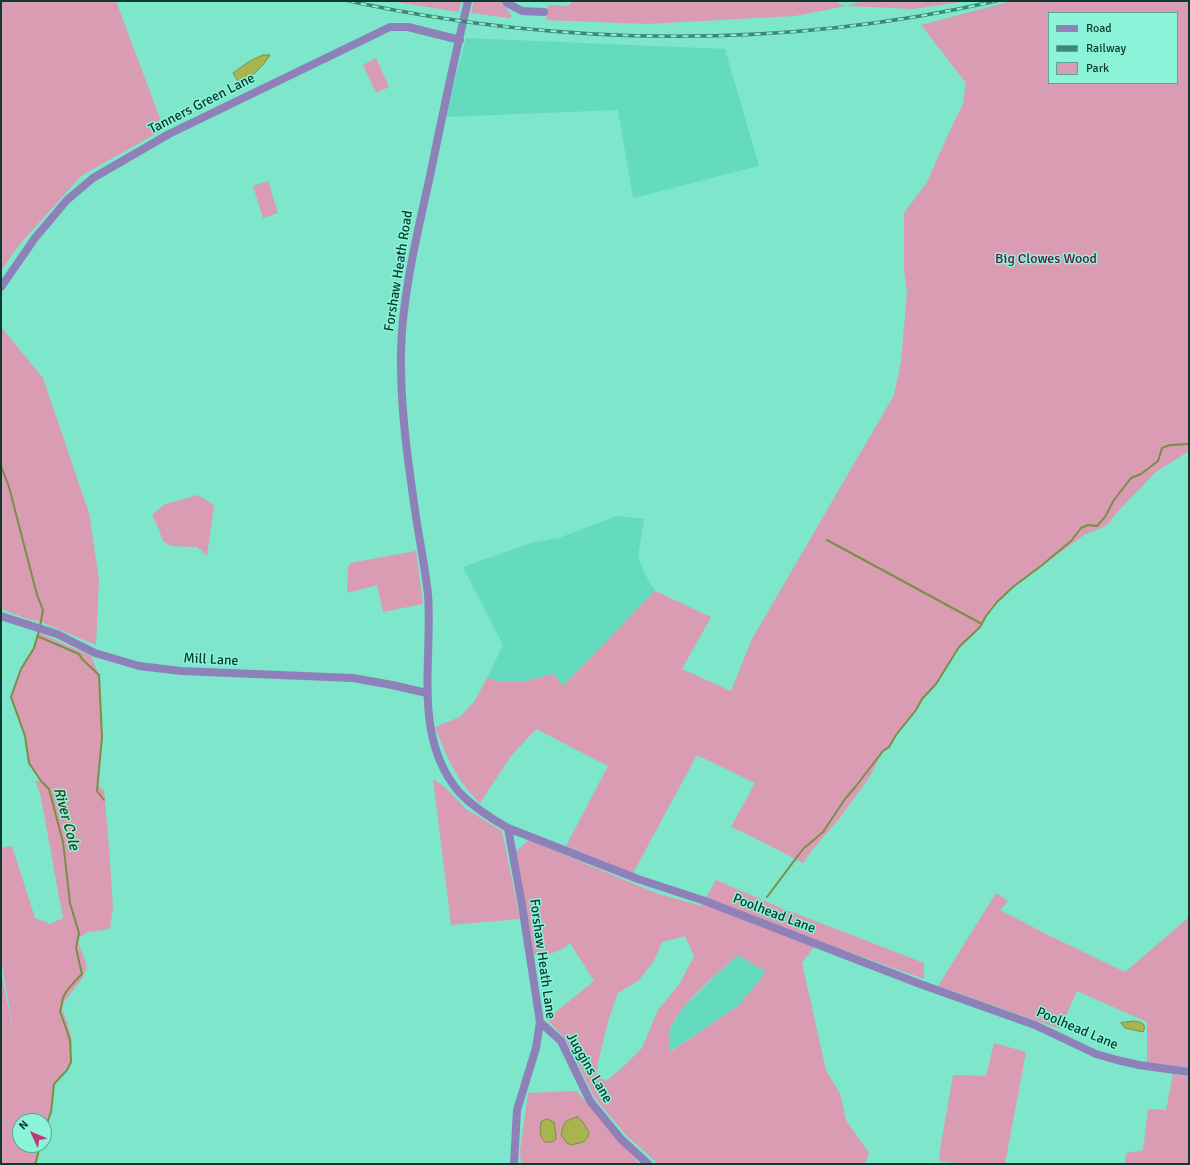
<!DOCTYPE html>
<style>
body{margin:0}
#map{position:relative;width:1190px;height:1165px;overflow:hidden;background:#7de6cb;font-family:Signika,sans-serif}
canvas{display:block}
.frame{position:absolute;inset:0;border:2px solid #0b3a30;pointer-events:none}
.legend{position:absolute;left:1048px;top:12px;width:130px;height:72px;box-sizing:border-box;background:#8af3d8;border:1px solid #57a995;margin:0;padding:5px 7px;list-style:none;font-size:12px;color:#0b3a30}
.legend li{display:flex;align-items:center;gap:8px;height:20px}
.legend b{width:20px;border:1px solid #57a995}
.north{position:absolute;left:12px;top:1113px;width:40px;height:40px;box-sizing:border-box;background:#8af3d8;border:1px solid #57a995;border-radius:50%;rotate:314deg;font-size:11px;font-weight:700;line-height:16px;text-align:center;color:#0b3a30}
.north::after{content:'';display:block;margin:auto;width:14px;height:18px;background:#bf3879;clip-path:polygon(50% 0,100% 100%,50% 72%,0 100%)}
</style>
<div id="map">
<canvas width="1190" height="1165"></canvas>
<div class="frame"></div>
<ul class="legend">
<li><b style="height:5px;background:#8e80b9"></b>Road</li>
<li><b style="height:5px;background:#3e8675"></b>Railway</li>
<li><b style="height:11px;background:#da9cb3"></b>Park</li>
</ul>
<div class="north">N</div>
</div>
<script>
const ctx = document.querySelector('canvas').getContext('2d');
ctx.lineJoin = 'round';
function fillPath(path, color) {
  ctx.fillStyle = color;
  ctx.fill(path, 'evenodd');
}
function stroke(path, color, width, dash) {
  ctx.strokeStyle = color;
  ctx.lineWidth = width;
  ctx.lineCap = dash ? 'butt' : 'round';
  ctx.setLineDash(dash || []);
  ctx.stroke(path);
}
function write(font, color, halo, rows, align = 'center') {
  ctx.font = font + ' Signika,sans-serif';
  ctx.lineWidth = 3;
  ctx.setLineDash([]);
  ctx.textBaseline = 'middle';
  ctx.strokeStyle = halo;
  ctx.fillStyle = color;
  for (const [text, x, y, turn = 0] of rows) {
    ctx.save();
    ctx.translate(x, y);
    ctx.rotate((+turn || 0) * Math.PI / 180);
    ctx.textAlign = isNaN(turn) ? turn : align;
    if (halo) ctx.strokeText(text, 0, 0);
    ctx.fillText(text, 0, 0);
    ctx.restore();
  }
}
const built = new Path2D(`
 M466,38l259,11 34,117 -126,32 -15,-88 -173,7z
 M616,516l28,3 -6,38 7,17 10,17 -92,95 -9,-12 -33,8h-19l-15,-4 16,-33 -40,-78 68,-24 28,-5z
 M739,954l28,18 -28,33 -70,47v-20l11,-21 32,-32z`);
const green = new Path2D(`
 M1,1h115l48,128 -83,47 -62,69 -18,26z
 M390,1h72l-4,11z
 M474,1h27l11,15 -3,2 -38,-5z
 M573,1h260l13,5 16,-5h105l-53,8 -68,-3 -51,10 -149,8 -100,-4 2,-15 20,1z
 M1012,1h177v450l-33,21 -36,37 -14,17 -22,9 -70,51 -20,18 -8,12 -6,11 -21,20 -23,37 -14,15 -6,11 -20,25 -7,12 -6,4 -14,27 -30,41 -26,30 -10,14 -50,-26 -22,-10 24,-44 -58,-28 -64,118 -67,-27 42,-80 -72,-37 -25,27 -31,47c-24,-23 -33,-46 -45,-76l25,-10 14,-15 13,-24 15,4h19l33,-8 9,12 92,-95 56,26 -29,52 49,22 21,-52 142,-244 7,-33 6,-70 -3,-22v-57l23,-31 23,-52 13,-26 3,-21 -45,-58zM1049,13h128v70h-128z
 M376,58l13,29 -13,6 -13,-28z
 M268,181l10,32 -15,5 -10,-32z
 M1,327l42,51 46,135 10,66 -3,66 -55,-23 -16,-4 -24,-9z
 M198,495l16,10 -7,51 -10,-9 -26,-1 -8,-5 -5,-14 -6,-12 13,-11z
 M416,551l7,53 -40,8 -6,-27 -30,8 1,-26 2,-4z
 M38,632l53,24 8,19 3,62 -4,49 6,4 5,57 4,60 -3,22 -22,3 -11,7 10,27 -4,11 -22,29c4,12 10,24 11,37 0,6 -1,12 -1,19l-16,20 -4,30 -7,20v-11h-24v24h20l-4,17 -3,2h-32v-192l13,63 -13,-75v-112l11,-2 23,72 15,6 13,-6 -23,-125 -5,-12h6l-12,-18 -4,-27 -14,-39 10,-28 13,-21z
 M433,779l13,9 20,21 36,22 18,88 -69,6z
 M529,840l127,53 45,13 15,-26 58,25 150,58v16l-106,-38 -16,22 24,107 14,24 6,26 23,33 -4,11h-207l-32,-29 -32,-38 -29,-58 -18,-20 47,-38 -24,-38 -6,5 -18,8 -1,-3 -12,2 -17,-104zM685,936l9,20 -14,27 -22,27 -16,38 -20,20 -16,13 -9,-6 1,-13 11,-44 9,-25 20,-12 16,-20 8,-19zM738,955l28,17 -27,33 -69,47c0,-7 -2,-16 0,-22 10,-27 47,-56 68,-75z
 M996,893l12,8 -8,9 48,25 77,37 64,-55v151l-42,-6v-40l-70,-31 -17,38 -122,-43z
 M994,1043l32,9 -21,112h-48l-17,-3 -1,-5 14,-81 33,1z
 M1173,1074l16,3v87h-64l1,-11 17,-3 5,-41 18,1z
 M576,1091l64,73h-119l-1,-13 8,-58z`);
const water = new Path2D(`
 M263,55h7c-7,11 -18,24 -32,26l-5,-8 17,-12z
 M1134,1021c8,1 13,3 9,11l-18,-4 -4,-5z
 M577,1117l5,4 7,11 -1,5 -5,5 -12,3 -4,-2 -6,-8c3,-13 3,-14 16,-18z
 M547,1119l7,3 2,13v4l-4,3h-7c-6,-6 -5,-13 -4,-20z`);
const stream = new Path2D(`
 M1,466l8,21 28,108 6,15 -3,16
 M827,540l155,84
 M39,631l-5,17 -13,21 -10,28 14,39 4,27 12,18 8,8 14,53 7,61 9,30 -3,15 6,26c-5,5 -17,17 -19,24 -1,4 -1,8 -3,13l10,29 1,22 -4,8 -13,14 -3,28 -7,20
 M37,636l42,18 3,5 17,16 3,62 -5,54 7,9
 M767,897l36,-48 20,-17 22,-33 11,-13 27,-35 6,-4 7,-12 20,-25 6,-11 14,-15 23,-37 21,-20 6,-11 11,-14 17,-16 27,-20 30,-25 10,-13 7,-3 9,1 8,-9 9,-17 17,-22 10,-4 17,-13 4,-13 8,-3 19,-1
 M34,1164l2,-2 4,-17`);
const minor = new Path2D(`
 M468,1c-14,58 -26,116 -38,175 -12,55 -28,119 -29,176 -1,55 7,110 15,165 4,26 9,51 12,77 5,66 -16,143 31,198 14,15 31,26 49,36l130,51 67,22 215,83 115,41 61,29 21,6 22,5 50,7
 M506,1l1,2 15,8 22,1
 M1,287l34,-49 32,-38 26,-22 76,-44 221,-107h18l52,13
 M1,616l56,18 38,19 44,13 42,5 172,7 39,7 35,8
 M508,828l14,77 18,117 -4,26 -19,62 -3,54
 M540,1022l21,19 29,60 31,38 27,25`);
const rail = new Path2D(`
 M349,1c213,46 435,48 647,0`);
const streetNames = [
 ["Tanners Green Lane",202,104,-27],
 ["Forshaw Heath Road",399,271,-81],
 ["Mill Lane",211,660,3],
 ["Poolhead Lane",774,914,21],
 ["Forshaw Heath Lane",542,959,82],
 ["Poolhead Lane",1077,1029,23],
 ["Juggins Lane",589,1068,60]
];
const parkNames = [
 ["Big Clowes Wood",1046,259]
];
const waterNames = [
 ["River Cole",66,819,75]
];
fillPath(built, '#64dbbf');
fillPath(green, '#da9cb3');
fillPath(water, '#a8b44e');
stroke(water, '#798f45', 1);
stroke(stream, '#798f45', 2);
stroke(minor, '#8e80b9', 8);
stroke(rail, '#3e8675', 3.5);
stroke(rail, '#8af3d8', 2, [6]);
write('14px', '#0b3a30', '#8af3d8', streetNames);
write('14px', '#660e3c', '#8af3d8', parkNames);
write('italic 15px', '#373c12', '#8af3d8', waterNames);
</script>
